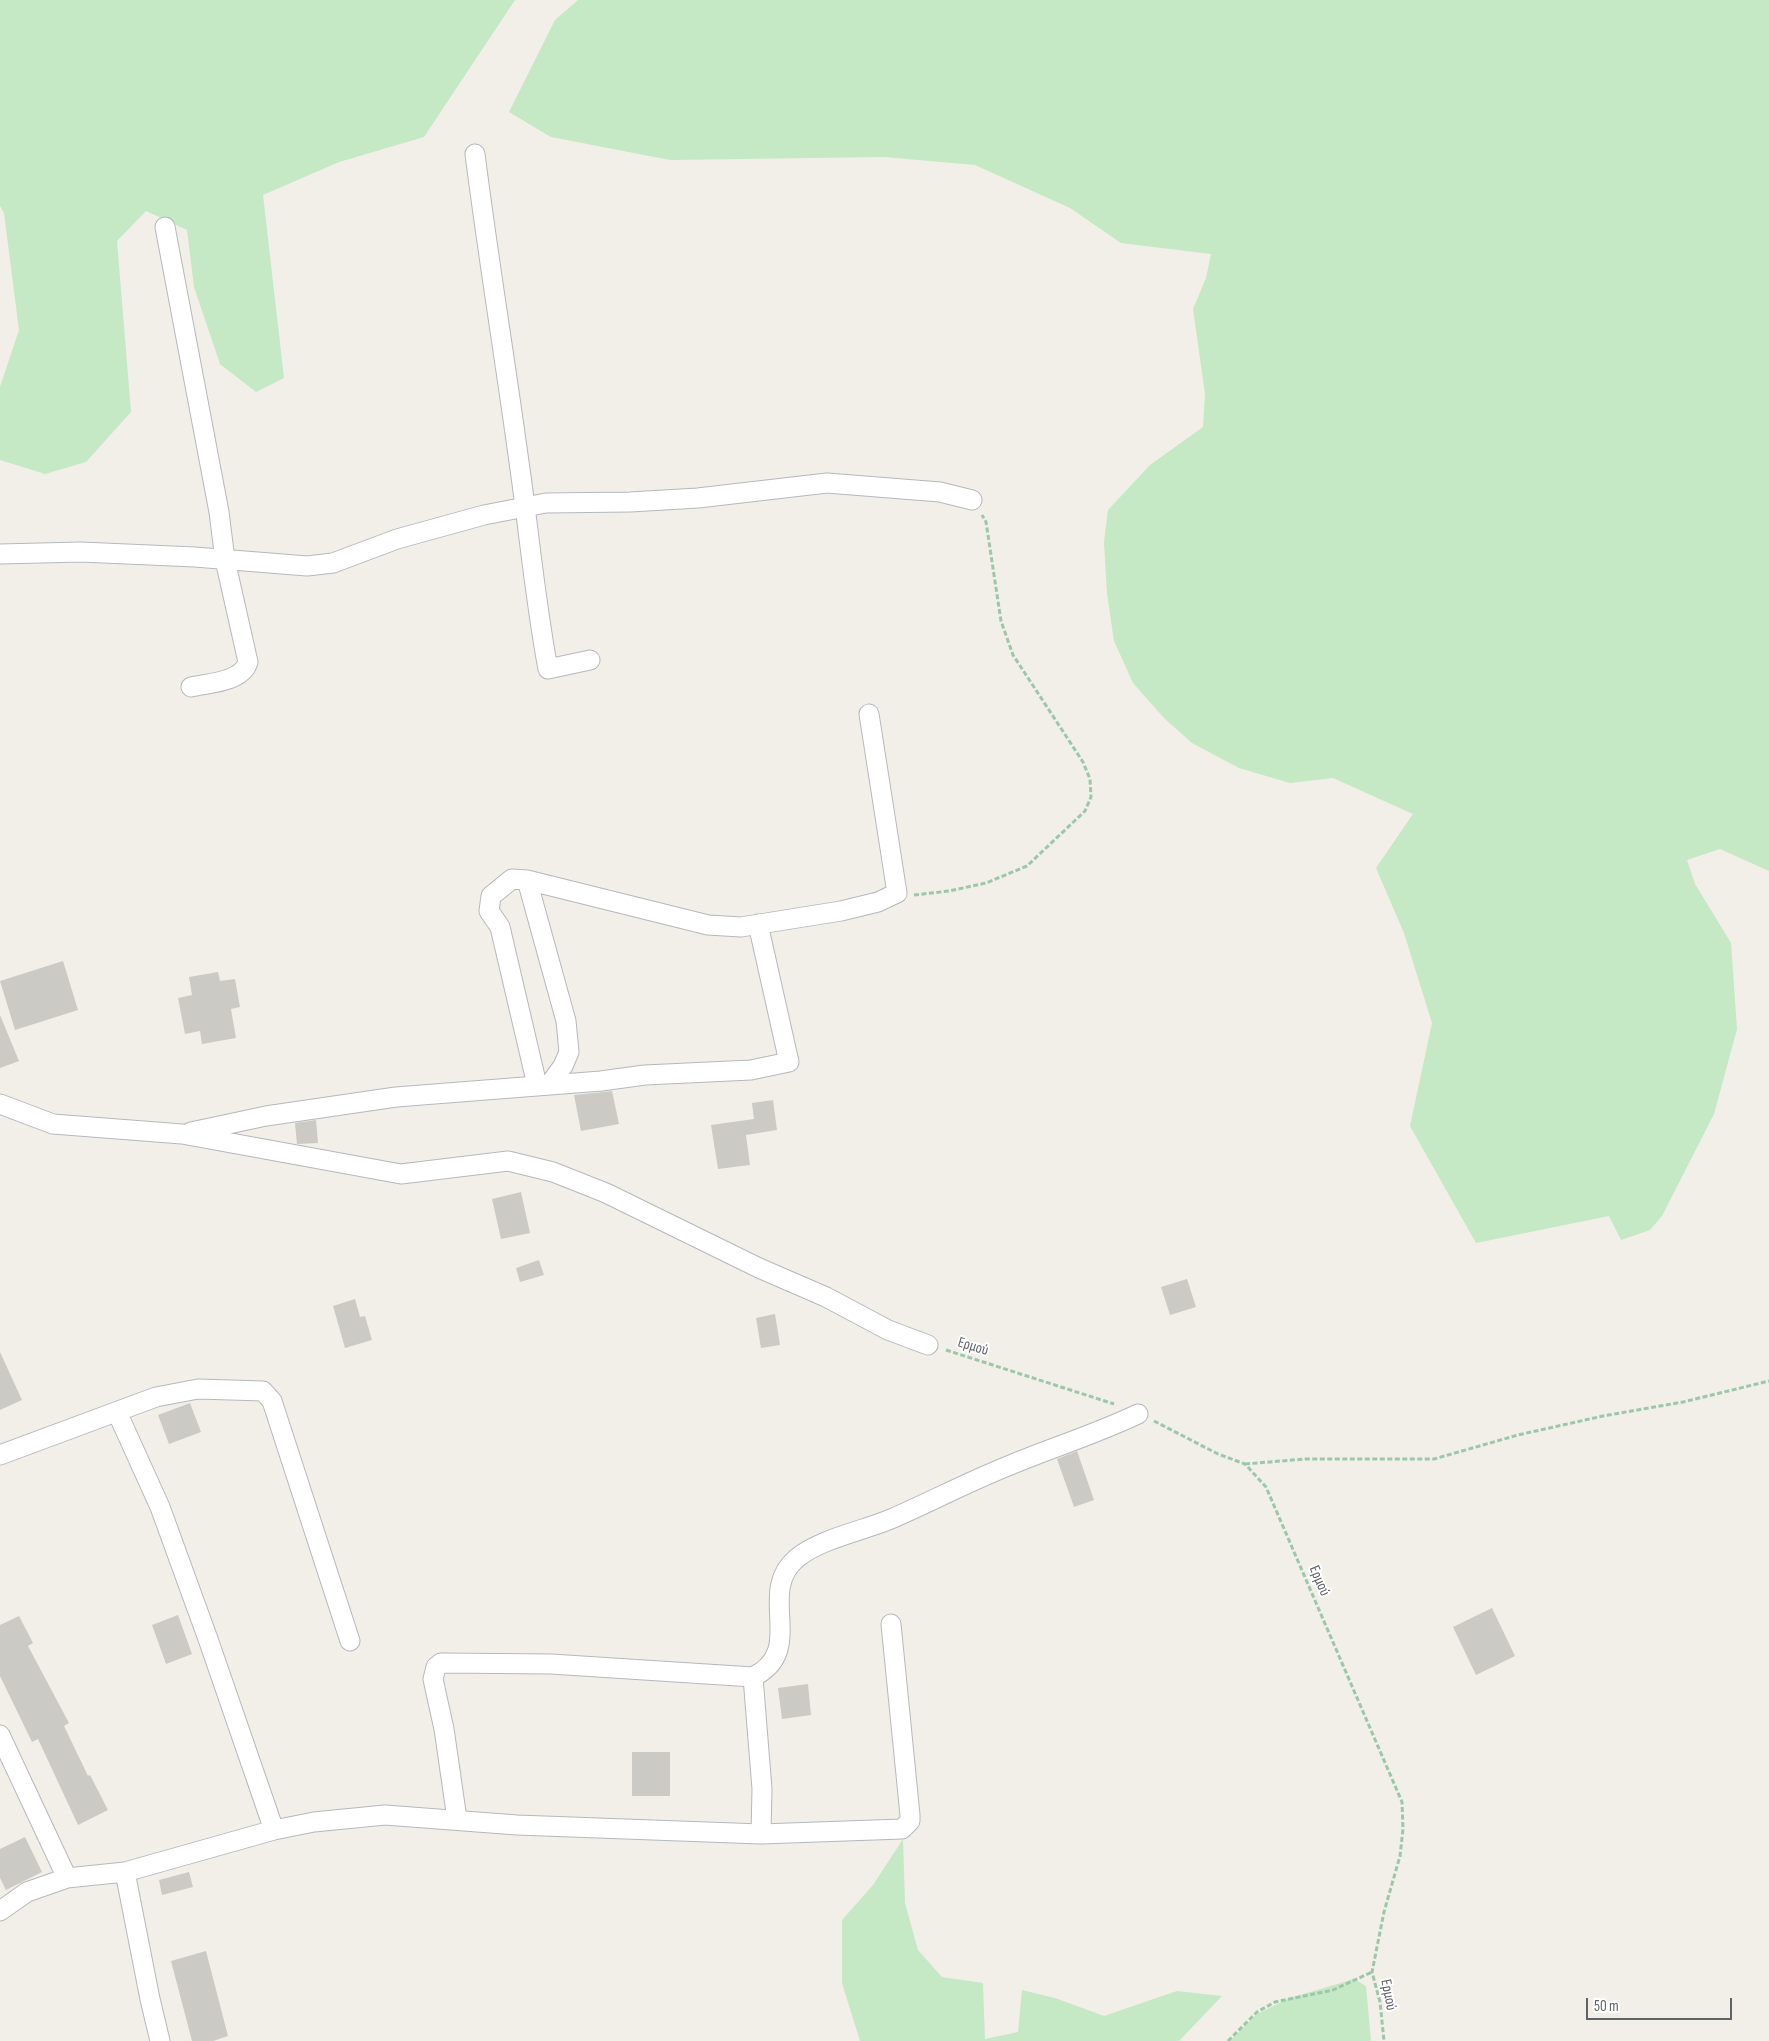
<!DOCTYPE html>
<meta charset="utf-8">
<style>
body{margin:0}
#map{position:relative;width:1769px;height:2041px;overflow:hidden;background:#f1efe8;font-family:"Sofia Sans Condensed",sans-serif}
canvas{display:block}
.scale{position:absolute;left:1586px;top:1998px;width:146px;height:22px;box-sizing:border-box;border:2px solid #5f6368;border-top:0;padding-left:6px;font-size:15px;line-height:18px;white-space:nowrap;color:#5f6368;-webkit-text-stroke:4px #fff;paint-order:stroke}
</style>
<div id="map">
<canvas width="1769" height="2041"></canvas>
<div class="scale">50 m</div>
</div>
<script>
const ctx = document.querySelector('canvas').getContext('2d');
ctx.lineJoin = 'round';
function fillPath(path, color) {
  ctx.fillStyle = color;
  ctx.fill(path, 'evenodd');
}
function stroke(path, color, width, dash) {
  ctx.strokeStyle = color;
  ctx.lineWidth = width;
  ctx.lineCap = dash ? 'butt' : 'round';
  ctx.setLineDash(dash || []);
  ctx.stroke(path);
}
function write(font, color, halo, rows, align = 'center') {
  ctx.font = font + ' "Sofia Sans Condensed",sans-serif';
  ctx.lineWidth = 4;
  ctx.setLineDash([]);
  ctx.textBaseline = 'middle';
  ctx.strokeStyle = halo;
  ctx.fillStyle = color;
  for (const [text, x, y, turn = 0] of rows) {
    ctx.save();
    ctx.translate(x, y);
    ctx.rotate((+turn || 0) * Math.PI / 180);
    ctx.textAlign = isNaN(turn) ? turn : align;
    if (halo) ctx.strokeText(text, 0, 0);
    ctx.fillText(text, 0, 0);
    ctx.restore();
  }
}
const green = new Path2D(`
 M0,0h515l-91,137 -85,25 -76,33 21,183 -28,14 -36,-28 -26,-77 -7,-57 -41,-19 -29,30 14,171 -45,50 -41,12 -45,-14v-73l19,-57 -15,-117 -4,-7z
 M578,0h1191v871l-49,-22 -33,11 8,24 36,59 6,86 -23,85 -52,102 -12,14 -29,10 -12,-24 -133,27 -66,-117 22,-103 -28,-90 -28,-65 37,-54 -80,-36 -43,5 -51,-15 -47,-25 -27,-24 -32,-36 -19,-42 -7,-48 -3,-51 4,-32 42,-45 53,-38 2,-33 -12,-85 13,-31 5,-24 -90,-11 -51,-35 -95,-43 -91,-8 -214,3 -119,-23 -42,-25 46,-92z
 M903,1839l2,64 13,47 24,27 41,6 2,56 33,-7 4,-42 33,8 49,18 73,-25 45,5 -43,45h-319l-18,-58v-63l31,-35z
 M1354,1979l12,7 5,55h-141l27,-27 33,-16z`);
const building = new Path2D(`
 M63,961l15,49 -63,20 -15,-49z
 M218,972l2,9 15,-2 5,28 -9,2 5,29 -34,6 -2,-13 -15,3 -7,-36 14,-3 -3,-18z
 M0,1015l19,46 -19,7z
 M612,1091l7,33 -38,7 -7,-36z
 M773,1100l4,30 -31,5 4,30 -32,4 -7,-44 43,-6 -2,-16z
 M316,1120l2,23 -21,1 -2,-21z
 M521,1192l9,41 -29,6 -9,-40z
 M539,1260l5,15 -24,7 -4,-14z
 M1187,1279l9,28 -26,8 -9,-28z
 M355,1299l5,18 5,-1 7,24 -27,8 -12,-42z
 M775,1314l5,31 -19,3 -5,-30z
 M0,1352l22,48 -22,10z
 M190,1403l11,29 -32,12 -11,-29z
 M1077,1451l17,49 -20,7 -17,-48z
 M1492,1608l23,48 -39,19 -23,-48z
 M178,1615l14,39 -26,10 -14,-39z
 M19,1616l14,27 -5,3 41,77 -5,3 24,50 2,-1 18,35 -30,15 -40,-86 -6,3 -32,-66v-51z
 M808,1684l3,31 -29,4 -4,-31z
 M632,1752h38v44h-38z
 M25,1837l17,35 -36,18 -6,-12v-29z
 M189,1872l4,15 -31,8 -3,-15z
 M206,1951l22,85 -15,5h-21l-21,-80z`);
const path = new Path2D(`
 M914,895l35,-4 37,-8 41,-17 58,-55 6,-14 -1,-18 -7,-17 -70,-107 -12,-34 -15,-99 -4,-7
 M946,1350l168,54
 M1154,1421l64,33 27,10 21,23 136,315 1,27 -3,27 -16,56 -12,60 8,30 4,39
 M1245,1464l60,-5h129l84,-24 85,-19 80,-14 86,-21
 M1228,2041l29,-29 18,-10 58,-12 39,-18`);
const street = new Path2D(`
 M475,154c13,103 30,205 44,308 10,69 16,138 29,207l42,-9
 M165,227l54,285 6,48 23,102c-6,20 -39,21 -57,25
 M0,554l81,-2 114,5 112,9 26,-3 64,-24 87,-24 62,-12 84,-1 68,-4 129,-15 113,9 32,8
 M527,880l-15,-1 -21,17 -2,15 11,16 37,158
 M550,1084l13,-18 6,-14 -3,-31 -39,-141 181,45 33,2 100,-16 37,-9 19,-9 -28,-179
 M0,1104l53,20 129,10 219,40 107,-13 45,11 53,21 153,75 67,29 62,33 40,15
 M191,1132l75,-16 130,-19 205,-16 44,-6 106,-5 38,-8 -31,-138
 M117,1412l43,95 48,132 66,191
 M0,1455l156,-58 42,-8 65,2 9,10 78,240
 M753,1677l9,112 -1,45
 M0,1735l67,143
 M457,1819l-13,-90 -11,-50 3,-12 5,-4 110,1 202,13c55,-27 2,-84 44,-119 23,-19 65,-27 94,-39 39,-17 77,-37 117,-53 43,-18 88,-32 130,-52
 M125,1872l25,127 10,42
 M0,1911l27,-19 40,-14 58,-6 149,-42 40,-8 71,-7 132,10 244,9 141,-5 8,-8v-6l-19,-191`);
const streetNames = [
 ["Ερμού",973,1347,17],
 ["Ερμού",1319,1581,67],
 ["Ερμού",1388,1995,79]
];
fillPath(green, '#c5e8c5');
fillPath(building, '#cccac5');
stroke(street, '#b5b8bc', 21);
stroke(path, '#9cc7a9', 3, [5, 2.5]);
stroke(street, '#fff', 19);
write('15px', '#5f6368', '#fff', streetNames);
</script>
